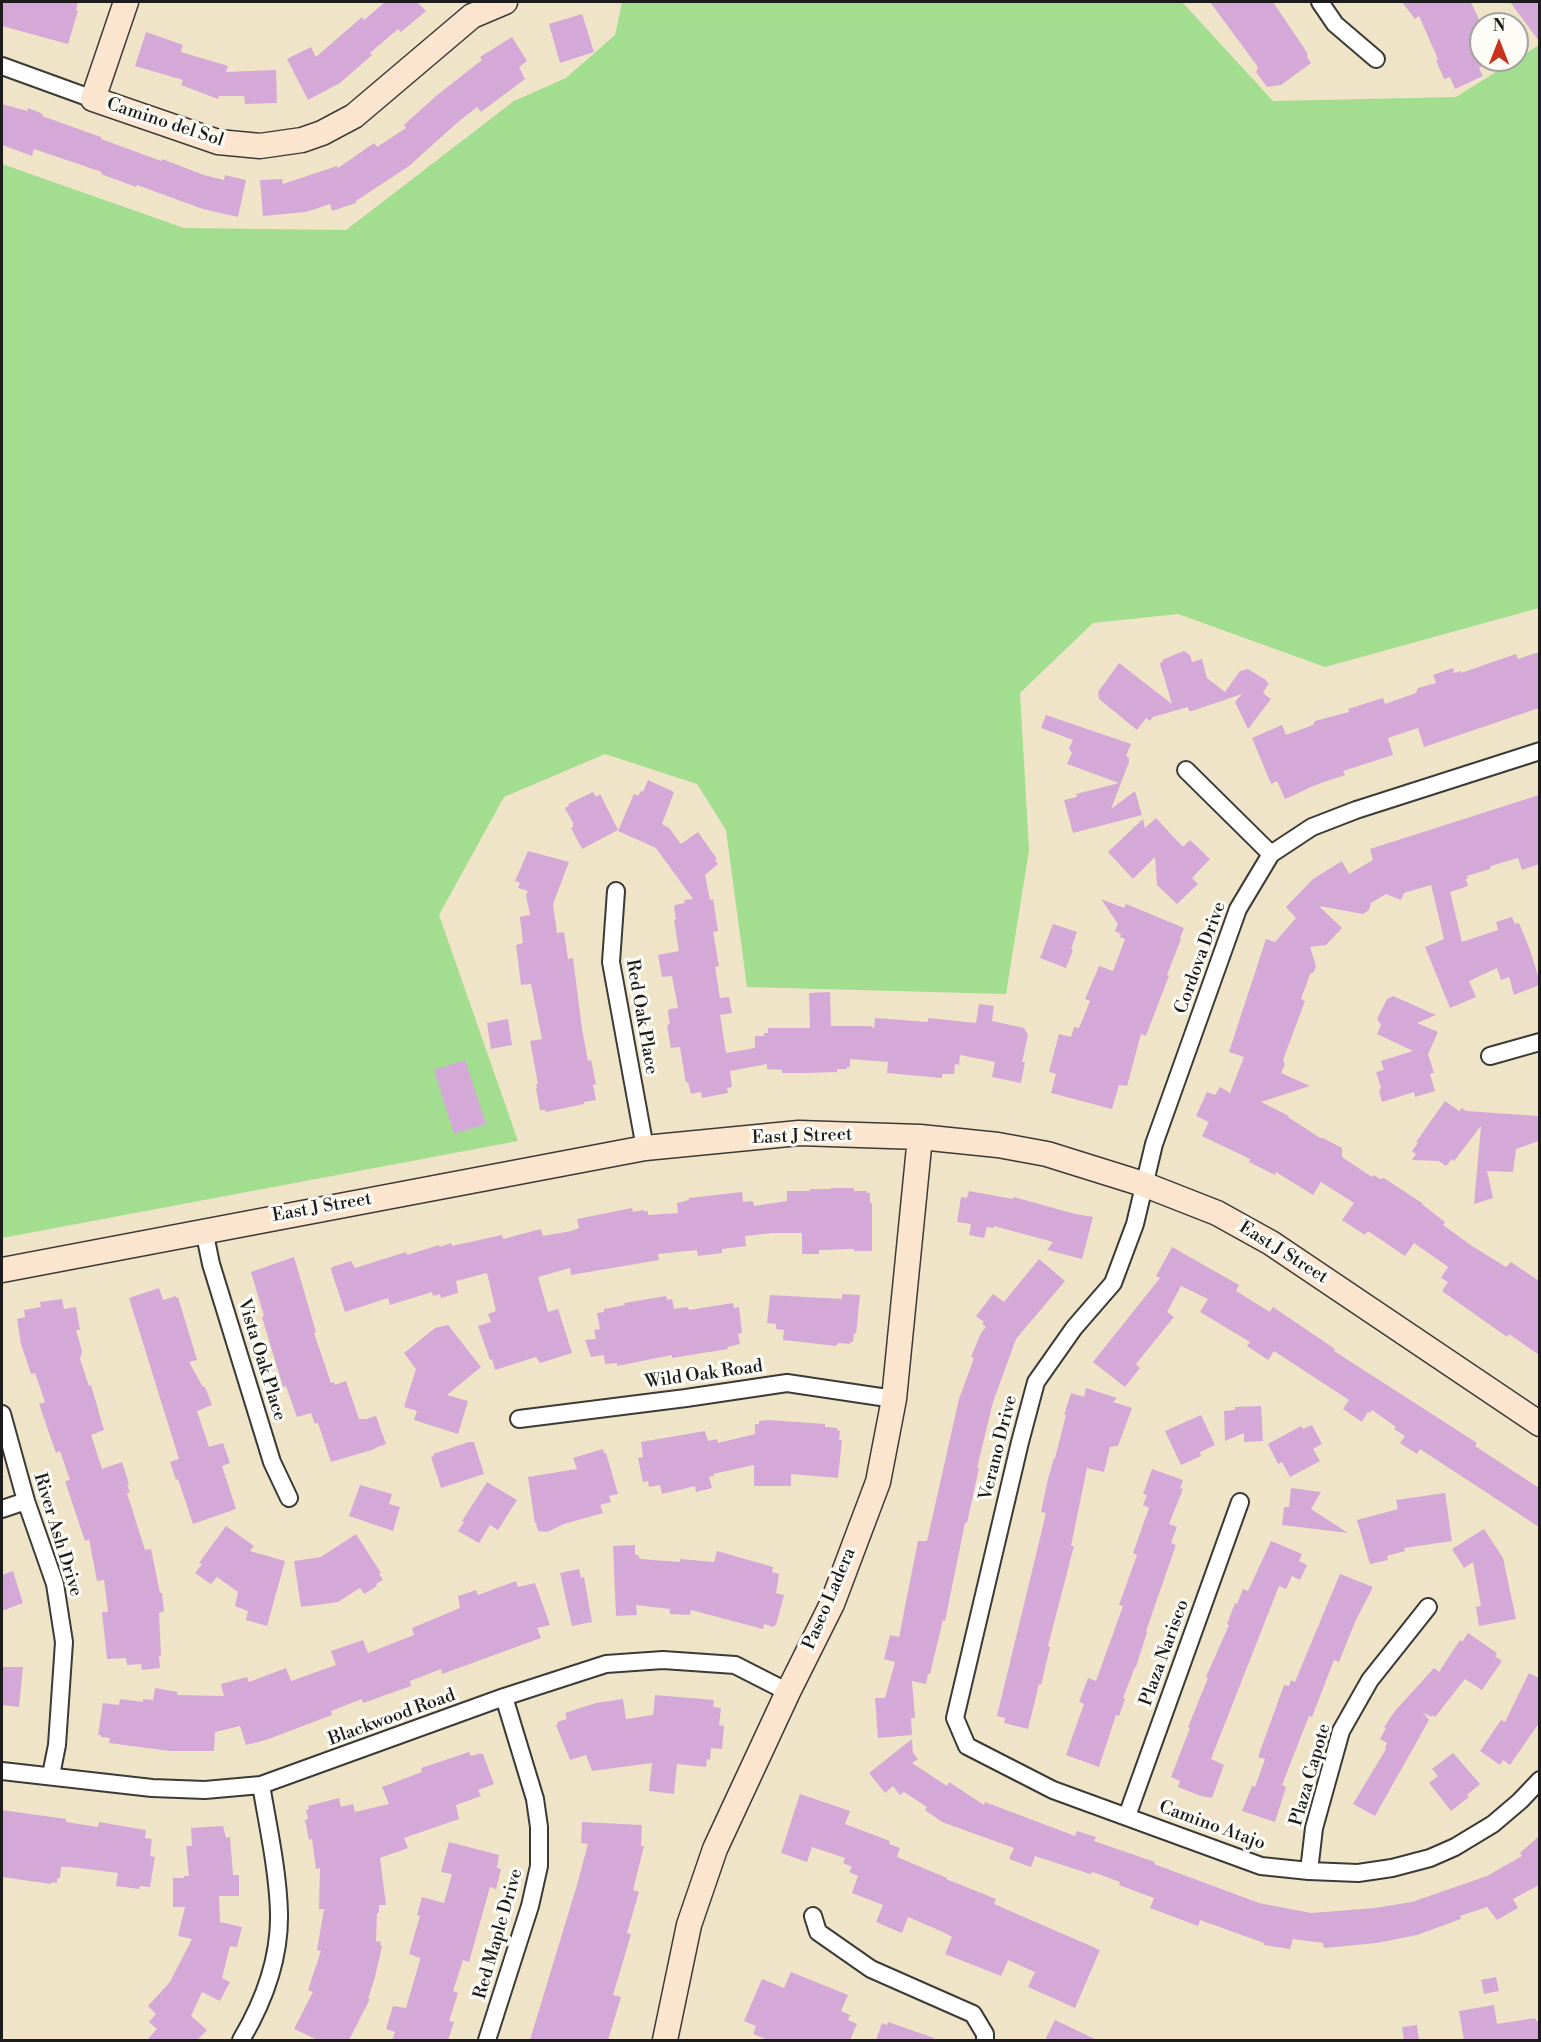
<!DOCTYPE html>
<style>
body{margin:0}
#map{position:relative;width:1541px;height:2042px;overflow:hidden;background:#efe4c7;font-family:"Libre Bodoni",serif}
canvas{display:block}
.frame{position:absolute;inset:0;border:3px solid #1c1c1c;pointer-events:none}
.north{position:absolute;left:1469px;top:12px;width:60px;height:60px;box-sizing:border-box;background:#fdfcf7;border:2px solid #a3a29f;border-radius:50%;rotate:0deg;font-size:16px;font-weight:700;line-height:24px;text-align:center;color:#1c1c1c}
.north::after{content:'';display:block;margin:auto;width:21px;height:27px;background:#c8321e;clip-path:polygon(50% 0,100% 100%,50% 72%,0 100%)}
</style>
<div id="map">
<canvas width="1541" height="2042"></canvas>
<div class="frame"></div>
<div class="north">N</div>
</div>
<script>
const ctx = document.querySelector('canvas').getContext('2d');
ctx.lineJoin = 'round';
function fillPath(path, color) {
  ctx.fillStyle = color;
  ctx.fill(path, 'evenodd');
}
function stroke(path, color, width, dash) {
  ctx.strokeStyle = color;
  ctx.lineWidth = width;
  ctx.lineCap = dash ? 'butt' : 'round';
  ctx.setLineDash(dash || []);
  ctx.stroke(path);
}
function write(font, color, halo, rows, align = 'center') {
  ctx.font = font + ' "Libre Bodoni",serif';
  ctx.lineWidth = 6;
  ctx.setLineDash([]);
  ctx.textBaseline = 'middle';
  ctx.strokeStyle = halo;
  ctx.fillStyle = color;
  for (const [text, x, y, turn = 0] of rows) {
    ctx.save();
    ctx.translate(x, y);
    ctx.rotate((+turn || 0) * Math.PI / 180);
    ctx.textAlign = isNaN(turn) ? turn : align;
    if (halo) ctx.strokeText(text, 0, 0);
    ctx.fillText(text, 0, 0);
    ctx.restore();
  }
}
const green = new Path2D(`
 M622,2h560l91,99 183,-4 83,-52v563l-214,59 -147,-53 -85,9 -73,70 9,157 -23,144 -259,-7 -21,-157 -29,-46 -92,-30 -101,43 -65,118 79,226 -516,97v-1074l182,64 162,2 168,-129 52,-23 49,-43z`);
const building = new Path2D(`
 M2,2h76l-2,8 2,1 -10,33 -66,-18z
 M385,2h32l9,9 -25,21 -3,-3 -28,24 2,2 -32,28 -32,17 -21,-41 24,-12 5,10 46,-40 2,3z
 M1210,2h63l33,49 2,5 -1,1 4,6 -30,22 -14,2 -11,-15 2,-5z
 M1402,2h69l10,22v43l-2,1 4,8 -28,13 -5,-12 -6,2 -8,-19 2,-1 -19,-43 -4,3z
 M1510,2h29v39z
 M582,14l12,38 -34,11 -11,-39z
 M146,32l37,13 -2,7 47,14 -2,6 50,-2 1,33 -32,1 -1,-8h-25l-1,3 -37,-14 2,-5 -48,-14z
 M512,37l15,24 -8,6 6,12 -44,33 -4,-5 -19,15 -49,44 -53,35v2l-24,8 -2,-7 -24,8 -43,4 -3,-36 22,-1 1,5 54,-18 1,2 36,-25 3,4 29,-19 -2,-3 32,-29 46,-36 -2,-3z
 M2,104l25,7 1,-3 15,6 -1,2 59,21v2l60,22 1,-2 42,16 20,5 1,-5 21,5 -8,37 -35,-8 -66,-24 -1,2 -35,-13 1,-2 -68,-23 -2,7 -30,-11z
 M1184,651l6,4 2,7 10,-3 5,19 18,14 15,-21 8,-2 18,11 3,5 -2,1 -4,7 8,6 -23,30 -13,-27 7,-8 -50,17h-3l-1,-4 -35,10 -3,4 -4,-3 -9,12 -38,-31 -1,-7 21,-29 53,41 -12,-40 4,-5z
 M1539,652v56l-115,39 -6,-19 -30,10 5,17 -50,16 2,4 -27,9 -33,15 -8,-18 -6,3 -19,-46 30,-13 4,10 27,-10 2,-4 34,-9 -1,-3 35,-11 2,6 31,-11 2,-5 18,-5 -3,-8 20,-7 1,5 7,-2v2l55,-19 2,5z
 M1046,715l85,29 -5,12 3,2v4l-18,47 24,-18 7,24 -69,18 -9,-33 13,-3 -1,-3 43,-11 -52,-19 5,-11 -3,-4 4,-9 -32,-12z
 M648,780l26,12 -12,32 7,4 12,16 17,-12 19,27 -2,1 3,4 -13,11 5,25 3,-1 5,32 -5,1 6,34 -4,1 5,31 9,-1 3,16 -12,2 6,38 29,-5v-12h9v-3h4v-5h42l-1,-35 21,-1 1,34h39l4,2 1,-10 53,4v-4l48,5 3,-19 15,2 -2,15 32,7 4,7 -6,27h3l-4,21 -29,-6 3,-15 -35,-7 -1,10 -4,-1 -1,10h-12v4l-55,-5 1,-11 -38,-3v8h-3v2h-10v3l-32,1h-23v-3l-15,-1v-5l-37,7 2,16 -5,1 1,5 -26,5 -1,-6 -10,2 -3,-12 -2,1 -6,-36 -9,1 -4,-23 3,-1 -2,-11 1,-4 9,-1 -6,-32 -10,1 -4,-22 21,-4 -5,-31 2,-1 -2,-11 1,-3 10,-2 -1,-3 9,-1 -37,-51 -38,-17 16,-37 4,2 3,-5 2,1z
 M593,792l3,5 4,-3 18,36 -36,19 -11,-21 2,-1v-4l-8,-15 4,-2 -1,-2z
 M1539,795v69l-17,6 -4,-12 -27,8 -1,3 -23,7 1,2 -2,1 2,7 -18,6 12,50 36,-12 -2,-8 16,-5 3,7 4,-1 11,27 9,29v6l-25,10 -5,-18 -8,3 -4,-12 -28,13 7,16 -26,11 -25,-61 19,-8 -13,-54 -27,8 -3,7 -15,-6 -15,9 -2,7 -6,4 -44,-8 23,22 -16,17 -16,2 6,19 -2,6 -4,2 -9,25 4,2 -22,59 2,4 -4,9 29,13 -49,16 28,14 -1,1 32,21h3l19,10v9l30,20 2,-2 6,4 4,-1 38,25 1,2 22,17 -2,3 29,21 34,21 5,-5 28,19v74l-30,-21 -2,3 -65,-46 6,-9 -7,-4 7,-11 -1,-1 -33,-23 -9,13 -37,-25 -3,4 -23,-15 12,-17 -33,-21 -8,13 -37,-23 -1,3 -26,-13 1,-3 -48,-23 7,-14 -13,-6 11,-24 8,3 5,-8 10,6 14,-36 -15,-5 37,-113 9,3 21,-24 -10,-11 27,-28 29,-18 7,13 24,-14 -3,-11z
 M1156,818l26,28h2l6,-6 20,19 -18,19 6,6 -21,20 -20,-19 -2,-28 -22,22 -25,-27 35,-33 2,9z
 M528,851l41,11 -16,42 4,29 7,-1 4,27 5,-1 9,71 6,32 3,-1 5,24 -3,1 3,15 -12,2v2l-38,8 -1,-2h-5l-4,-21 1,-1 -1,-4h2l-8,-43 12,-2 -11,-55 -10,1 -5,-40 7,-2 -3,-26 10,-2 -4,-20 2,-4 -10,-3 2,-5 -5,-2z
 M1101,899l23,9 2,-4 58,24 -4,10 1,1 -14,36 2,1 -22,57 -1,3 -5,-2 -14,52 -8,-1 -7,24 -61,-16 5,-19 -7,-2 10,-38 12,3 3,-10 5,1 11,-27 -5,-2 14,-33 14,5 12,-32 -5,-2 1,-3 -6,-3 3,-7z
 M1053,924l24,8 -6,17 2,1 -7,18 -26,-10z
 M1393,996l43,19 -19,8 21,9 -10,22 6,19 -4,1 5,17 -20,6 -1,-5 -32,10 -3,-11 2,-3 -5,-16 8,-2 -3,-9 32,-10 -36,-17 4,-9 -4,-6 10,-20z
 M508,1019l4,26 -21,4 -4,-26z
 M465,1060l21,64 -32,10 -20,-64z
 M1445,1101l14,10 3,-3 4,3 73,5v25l-23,8 -3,23 -26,-1 6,27 -19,6 7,-78 -27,35 -2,-2 -6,7 -7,-5 -27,-1 4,-6 -4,-3 6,-8 -2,-1z
 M831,1188h23v3h13v2h3v10h2v48h-18v-2l-35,1v4h-17v-21h-29l-28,3 1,10 -24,3v4l-24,3 -1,-6 -39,4 1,6 -88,15 -1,-7 -32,9 10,35 10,-3 14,44 -32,10 -4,-6 -41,13 -3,-11 -2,1 -12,-34 13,-4 -3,-8 8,-3 -9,-38 -31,8 2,12 -17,5 -1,-4 -7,2 -1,-4 -42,13 -2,-7 -43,14 -14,-42 1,-3 19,-6 4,7 51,-16 1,3 32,-10 1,2 11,-4 1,3 50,-11 1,4 38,-10 2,7 28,-5 8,-3 -2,-9 55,-11 1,4 11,-2 1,2 3,-1v4l30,-2 -1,-10 12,-3v-2l53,-6 1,10 10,-1 1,5 33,-5v-10h23v-2h21z
 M969,1191l44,8 1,-2 61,17 18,3 -11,42 -35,-9 6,-8 -59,-16v2l-7,-1 -3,11 -15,-3 2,-11 -14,-2 4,-25 6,1z
 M1172,1247l67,38 -3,6 34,21 3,-5 62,42 -1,2 143,92 -2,3 64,42v39l-119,-78 -3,5 -17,-11 5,-7 -11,-7 2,-2 -24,-17 -2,3 -2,-1 -6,10 -19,-13 6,-9 -75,-49 -6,9 -21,-14 3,-4 -50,-30 8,-13 -27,-13 -14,26 7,5 -38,47 4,4 -15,19 -32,-25 67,-84 -4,-2z
 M294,1257l22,75 -2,1 17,50 3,-1 1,3 11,-4 13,38h7l10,-3 10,28 -11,4v1l-44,13 -13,-39 -3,1 -4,-11 -14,4 -11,-31 -3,1 -21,-70 2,-1 -13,-44z
 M1039,1259l26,22 -49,58 -23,63 -16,66h2l-12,55h-2l-20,98 -2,-1 -13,54h-2l-2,10 -14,-3 3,37h-4l1,17 -34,3 -3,-40h10l10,-36 -11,-3 6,-24 9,2 19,-96h9l32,-142 15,-41 -3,-1 10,-24 5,-6 -4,-3 2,-2 -8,-6 17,-22 11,8z
 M159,1288l4,12 13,-4v2l2,-1 19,63 -8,2 14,25h2l7,18 -15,6 12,36 14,-4 7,20 -8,3 14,43 -43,15 -15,-45 -2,1 -6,-18 9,-3 -50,-161z
 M842,1294l18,1 -4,39 -2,-1 -1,9h-3v2l-12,-1 -2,3 -53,-6 1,-10 -8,-1v-5l-9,-1 3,-28 72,4z
 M666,1296l1,4 5,-1 2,10 14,-2 1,3 44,-7 1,5 5,-1 3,26 -4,1 2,10 -13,3 1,2 -56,9v-3l-55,11v-3l-12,1 -1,-9 -13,2 -6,-17 11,-1 -2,-9 6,-1 -3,-16 7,-1v-3l21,-4 -1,-2z
 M62,1299l2,10 12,-2 4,23h-4l6,21 -2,8 9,27 2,-1 13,45 -13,5 11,34 20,-7 7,22 -2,1 3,7 -3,1 18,57 6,-1 9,44h2l2,18 -5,2 2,43h-2l1,12 -18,2 -1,-6 -14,1 -1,-7 -19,1 -5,-47h6l-4,-32 -7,1 -8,-42 -4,2 -20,-60 5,-1 -10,-29 -4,2 -17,-49 6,-2 -10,-29 -4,1 -10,-30 -4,-25 8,-2 -1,-7 17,-3 -1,-5z
 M448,1325l33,42 -34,28 21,6 -10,33 -44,-14 3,-9 -13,-4 12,-38 -12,-16 31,-25z
 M1086,1388l31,10 -4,4 19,6 -14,38 -8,1 -6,25 -17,-4 -16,78h3l-26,100 2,1 -9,38 -2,-1 -11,45 -24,-6 1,-5 -8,-2 49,-203 -5,-1 7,-33 6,-21h1l11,-43h-2l7,-22 13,4z
 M1261,1406l2,35 -19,1v-9l-19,8 -1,-30 11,-1v-3z
 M1201,1415l14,30 -15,7 1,4 -20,9 -16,-34z
 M768,1420l57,4v3l12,1v2l3,1 -1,9h3l-4,38 -47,-4v12h-37v-21l-41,9 1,2 -5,1 3,11 -16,4 -1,-6 -33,8 -2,-9 -11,2 -1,-6 -5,1 -5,-24 5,-1 -2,-15 64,-11 3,10 9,-2 1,4 37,-9v-10h4v-3z
 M1312,1425l10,19 -9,5 7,12 -30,16 -8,-15 -4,2 -10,-20 33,-18 2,3z
 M469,1442h5l10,32 -43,14 -10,-31 3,-1 -1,-2z
 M603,1449l1,4h2l12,41 -9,2 2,6 -11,3 3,8 -39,11 -17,8 -9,-1 -2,-8h-1l-7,-46 49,-8 -4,-11z
 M1152,1469l31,11 -3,8 3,1 -14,35 8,3 -6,16 5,2 -30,86 1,1 -11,35h-1l-12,31 2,1 -6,17 -3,-1 -17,52 -33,-12 18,-51 -5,-2 9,-24 8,3 27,-75 -4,-1 18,-50 -4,-2 16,-45 -6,-3 4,-10 -4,-1z
 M487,1482l30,18 -19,30 -8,-5 -11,18 -21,-12 6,-9 -2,-1z
 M360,1485l32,9 -3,10 11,3 -7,24 -44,-15z
 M1291,1488l30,4 -10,17 37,24 -66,-8 2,-18h5z
 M1445,1493l7,48 -48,7 1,3 -18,5 1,4 -18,4 -13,-44 41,-11 -2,-9z
 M226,1526l28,20 -4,5 35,10 -18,65 -21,-6 2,-9 -13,-5 3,-14 -21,-15 -6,7 -16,-11 7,-9 -3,-1z
 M1484,1529l19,29 13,61 -37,7 -3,-19 5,-1 -8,-44 -9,6 -12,-19z
 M356,1534l25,39 -2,1 4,6 -7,4 1,2 -13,8 -4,-6 -22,14 -37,5 -7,-46 27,-4z
 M1271,1541l31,13 -3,7 8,4 -7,15 -8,-4 -6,13 -7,-3 -68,173 13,6 -12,33 -11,-2 -23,-9 2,-6 -9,-4 19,-49 -2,-1 20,-49 -2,-1 23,-52 -2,-1 8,-21 2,1 6,-15 5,2z
 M635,1545v10h3l2,4 40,3v-3l34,3 3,-11 56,16 -1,5 7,2 -3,19 8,2 -8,30h-2v2l-10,-3 -1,5 -72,-19 -1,5 -20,-1v-5l-34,-4 1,10 -21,1 -3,-70z
 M579,1569l2,9 3,-1 8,45 -20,4 -12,-53z
 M13,1571l10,32 -21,8v-36z
 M1340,1574l33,13 -18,35 -16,40 -5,-2 -22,57 -3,-1 -27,69 4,2 -11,35 -33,-11 10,-25 3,1 10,-28 -7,-2 26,-72 5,1 2,-6 4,2 4,-10z
 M516,1581l2,6 17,-4 15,42 -13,3 4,10 -99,36 -1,-5 -31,12 1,5 -48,17 -1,-4 -31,12 1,4 -66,25 -20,5 -6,-19 -25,6 -1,19h-44l-61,-8 1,-5 -9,-1v-2h-3l5,-32 16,2 1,-6 23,3v-3l10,1 2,-12 23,4 -1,3 47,1 -3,-12 26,-7 2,5 37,-14 5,13 45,-16 -5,-14 32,-11 5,13 46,-18 -2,-7 48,-20 -2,-12 18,-6 2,5z
 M1468,1633l29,20 -2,3 7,5 -20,29 -17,-11 -30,38 -3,-2 -1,2 -8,-5 6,8 -54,96 -22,-12 33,-55 -1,-1 2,-5 -7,-4 6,-11 -2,-1 11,-16 39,-43 5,4 21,-32 2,2z
 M2,1667h21l-4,40 -17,-2z
 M1529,1673l10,5v45l-29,42 -7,-5 -3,5 -20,-14 21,-31 4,2z
 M655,1695l59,5 -1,7 8,1 -2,17 5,1 -2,23 -11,-1 -1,12 -3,-1 -1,8 -29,-3 -3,30 -25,-3 3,-28 -60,8 -6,-16 -16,5 -14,-35 2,-1 -1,-2 10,-3 -2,-6 31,-10 27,-4 3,20 27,-4z
 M912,1739l1,14 5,6 -6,4 35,23 2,-4 35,23 1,-3 90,34 2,-5 19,6 -2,4 61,21 -1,2 105,39 52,10 64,-5 37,-6 75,-26 35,-20 -2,-3 19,-17v49l-26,14 5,9 -21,12 -10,-13 -27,9 1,3 -44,16 -40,8 -53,5 -1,-5 -30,-4 -3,10 -26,-4v-2l-64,-23 -2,6 -48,-18 4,-10 -35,-13 1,-3 -27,-10 -3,2 -55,-18 -4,11 -22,-8 5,-11 -72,-26 -17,-12 2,-3 -23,-15 -4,3 -7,-9 -8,7 -16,-20z
 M469,1752l2,4 10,-3v1h2l11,30 -16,6 3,6 -25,9 3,14 -55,19 4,10 -28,10 6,47h-7v8h-2l-1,28 5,1 -1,3 2,1 -7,31 -7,22h2l-21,41h-31l-24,-11 19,-37 -5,-2 13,-39 -4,-1 7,-41h-5l1,-41 -4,1 -4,-30 -3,1 -4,-20 3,-1 -2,-9 3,-1 -1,-3 31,-8 2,9 12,-3 2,8 34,-8 -7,-17 40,-15 -1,-4z
 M1453,1753l27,31 -13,11 2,2 -18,14 -22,-28 9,-7 -6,-7z
 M800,1794l50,17 -5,13 45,17 -1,3 11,4 -3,9 50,21 -1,1 50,20 -2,5 106,46 -25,58 -47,-21 7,-15 -27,-12 -7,16 -56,-22 7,-17 -9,-5 -35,-15 -6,16 -26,-11 7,-17 -31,-12 6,-17 -9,-4 3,-5 -9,-4 2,-5 -33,-11 -5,15 -26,-9z
 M2,1810l64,9v3l32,5 1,-5 47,8 -1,8 7,1 -2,17 5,1 -5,30 -10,-1 -1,3 -23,-3 2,-13 -47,-6h-10l-1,11h-3v5l-5,-1 -1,2 -49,-7z
 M582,1822l60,3 -1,21h3l-11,44 6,2 -12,41 4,1 -18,61 8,2 -13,43h-78l47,-155 11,-41 -7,-1z
 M223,1826l3,12 4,-1 3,38h6v21h-20l1,26 22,5 -5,20 -7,-1 -8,32 8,4 -10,19 -18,-9 -11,24 16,14 -10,10h-50l10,-11 -8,-7 7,-8 -8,-8 22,-24 22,-43 -14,-3 7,-29h-12v-29h11v-2h5l-3,-30h6l-1,-18z
 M449,1842l50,13 -2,13 4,1 -5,20 -6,-2 -21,75 -6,-2 -10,31 5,2 -9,28 5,1 -6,18h-56l3,-8 -9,-3 7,-23 13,2 14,-48v-2l-11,-4 11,-38 -3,-1 5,-18 22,6 8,-29 -11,-2z
 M791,1972l57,23 -7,16 9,4 -2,5 9,4 -7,16h-82l-15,-6 3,-8 -12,-5 18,-42 22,9z
 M1496,1977l3,14 -15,3 -3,-14z
 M1494,2005l3,19 38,-6 1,3 3,-1v20h-75l-5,-29z
 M1055,2020l42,20h-52z
 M888,2022l46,16 -1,2h-57l6,-17 5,2z
 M1417,2025l2,15h-15l-2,-13z`);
const street = new Path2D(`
 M1320,2l15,22 41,35
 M2,66l91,33
 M1540,751l-184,59 -44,17 -41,27 -33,55 -84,235 -19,80 -22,59 -39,45 -38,54 -16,60 -65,276 12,28 86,44 208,76 48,5 49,2 34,-5 38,-10 25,-11 38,-23 27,-23 20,-21
 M1186,770l85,84
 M616,891l-5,71 34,186
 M1490,1056l50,-14
 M204,1230l7,34 61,198 17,36
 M2,1414l24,87 29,83 9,58 -7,103 -6,30
 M519,1419l167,-21 101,-15 107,16
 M2,1509l24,-8
 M2,1771l150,17 53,2 56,-5 243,-88 102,-33 57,-4 72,5 53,27
 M1127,1816l113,-314
 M1309,1871l5,-43 27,-97 29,-51 58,-73
 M813,1916l5,16 53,37 102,45 12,20v6
 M241,2040c22,-37 39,-82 38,-127 -1,-41 -11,-87 -18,-128
 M487,2040l43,-134 9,-40v-39l-4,-28 -31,-102`);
const secondary = new Path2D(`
 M126,2l-33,97 125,43 42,4 42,-6 20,-7 32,-17 118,-100 33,-14
 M2,1270l643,-122 154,-15 121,4 78,8 49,9 96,30 74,29 54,30 269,181
 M665,2040l24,-115 26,-76 73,-157 44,-88 46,-122 16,-83 26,-262`);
const streetNames = [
 ["Camino del Sol",165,123,18],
 ["Cordova Drive",1201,958,-70],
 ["Red Oak Place",641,1017,80],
 ["East J Street",802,1137,-2],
 ["East J Street",322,1208,-10],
 ["East J Street",1283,1253,32],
 ["Vista Oak Place",261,1360,73],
 ["Wild Oak Road",704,1375,-8],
 ["Verano Drive",999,1448,-76],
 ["River Ash Drive",57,1535,73],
 ["Paseo Ladera",830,1599,-67],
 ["Plaza Narisco",1165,1653,-70],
 ["Blackwood Road",392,1718,-20],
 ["Plaza Capote",1311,1775,-74],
 ["Camino Atajo",1212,1826,20],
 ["Red Maple Drive",499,1934,-74]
];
fillPath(green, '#a3dd90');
fillPath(building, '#d5a9d7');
stroke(street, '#3c3a36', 20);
stroke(secondary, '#3c3a36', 27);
stroke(street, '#fff', 16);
stroke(secondary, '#fce5cf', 24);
write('18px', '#1c1c1c', '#fdfcf7', streetNames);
</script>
